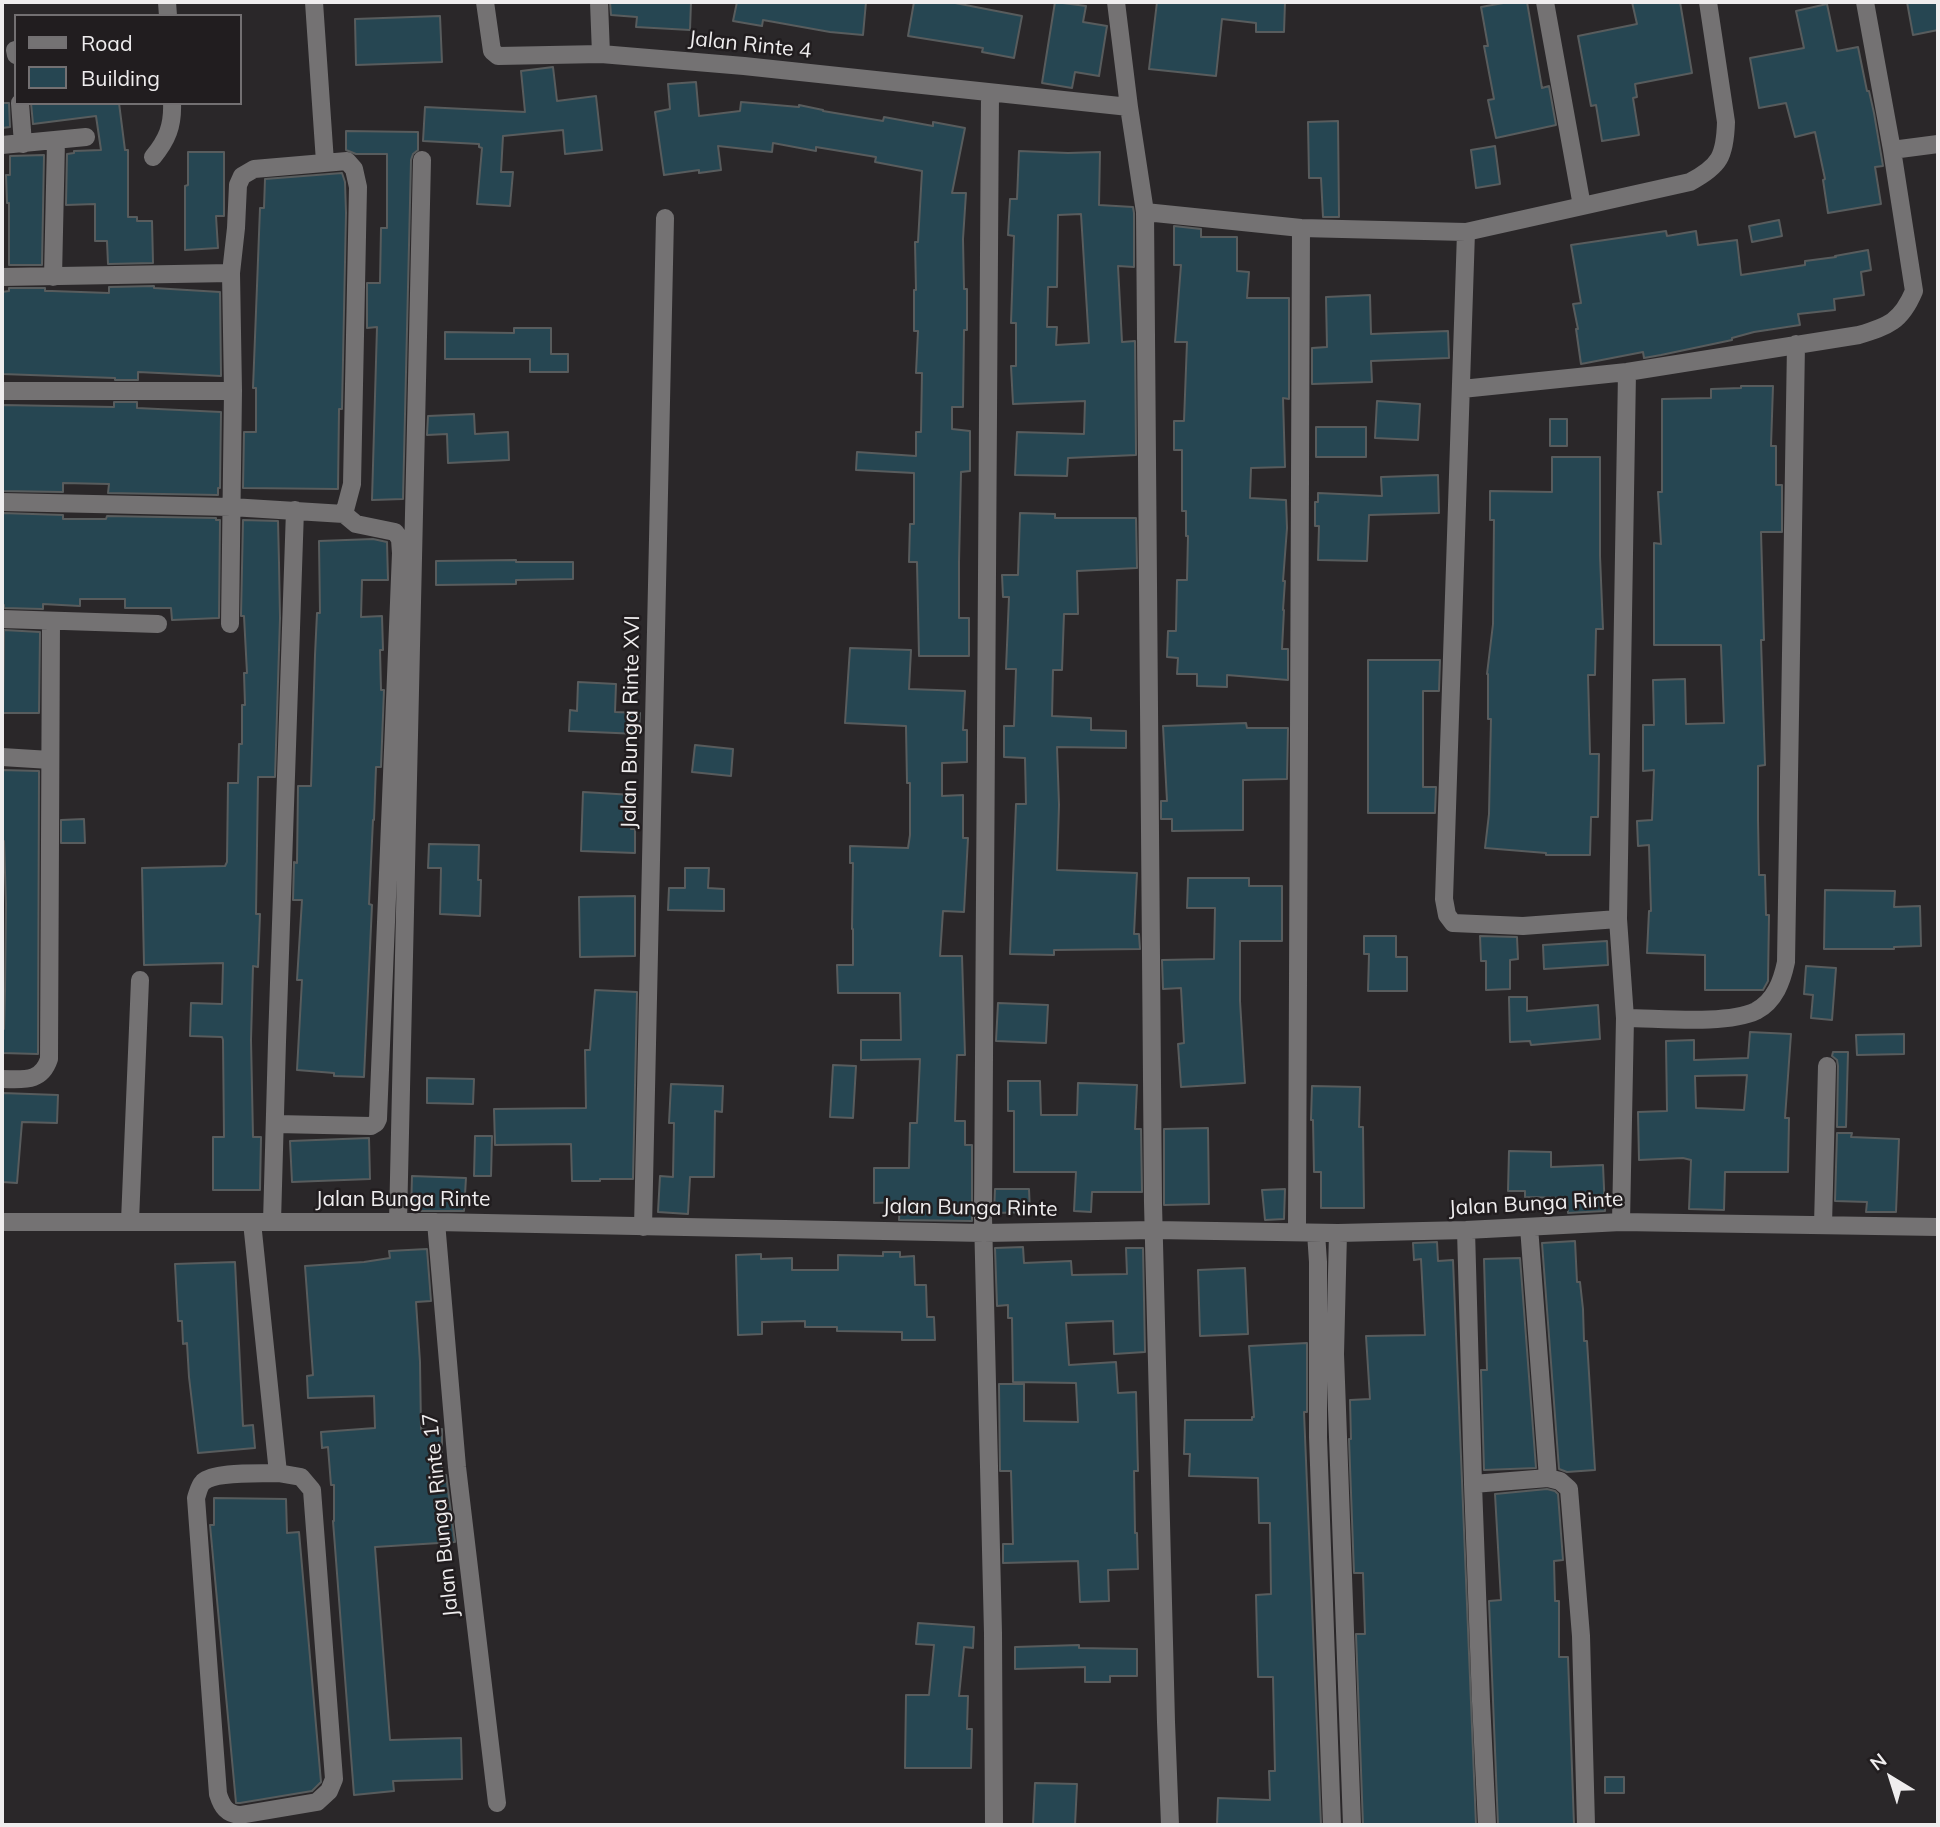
<!DOCTYPE html>
<style>
body{margin:0}
#map{position:relative;width:1940px;height:1827px;overflow:hidden;background:#2a2729;font-family:Mulish,sans-serif}
canvas{display:block}
.frame{position:absolute;inset:0;border:4px solid #efedee;pointer-events:none}
.legend{position:absolute;left:14px;top:14px;width:228px;height:91px;box-sizing:border-box;background:#211d1f;border:2px solid #737072;margin:0;padding:9px 12px;list-style:none;font-size:21px;color:#efedee}
.legend li{display:flex;align-items:center;gap:14px;height:35px}
.legend b{width:35px;border:2px solid #737072}
.north{position:absolute;left:1856px;top:1743px;width:70px;height:70px;-webkit-text-stroke:5px #211d1f;paint-order:stroke;rotate:322deg;font-size:19px;font-weight:700;line-height:28px;text-align:center;color:#efedee}
.north::after{content:'';display:block;margin:auto;width:24px;height:32px;background:#efedee;clip-path:polygon(50% 0,100% 100%,50% 72%,0 100%)}
</style>
<div id="map">
<canvas width="1940" height="1827"></canvas>
<div class="frame"></div>
<ul class="legend">
<li><b style="height:9px;background:#747273"></b>Road</li>
<li><b style="height:19px;background:#264652"></b>Building</li>
</ul>
<div class="north">N</div>
</div>
<script>
const ctx = document.querySelector('canvas').getContext('2d');
ctx.lineJoin = 'round';
function fillPath(path, color) {
  ctx.fillStyle = color;
  ctx.fill(path, 'evenodd');
}
function stroke(path, color, width, dash) {
  ctx.strokeStyle = color;
  ctx.lineWidth = width;
  ctx.lineCap = dash ? 'butt' : 'round';
  ctx.setLineDash(dash || []);
  ctx.stroke(path);
}
function write(font, color, halo, rows, align = 'center') {
  ctx.font = font + ' Mulish,sans-serif';
  ctx.lineWidth = 5;
  ctx.setLineDash([]);
  ctx.textBaseline = 'middle';
  ctx.strokeStyle = halo;
  ctx.fillStyle = color;
  for (const [text, x, y, turn = 0] of rows) {
    ctx.save();
    ctx.translate(x, y);
    ctx.rotate((+turn || 0) * Math.PI / 180);
    ctx.textAlign = isNaN(turn) ? turn : align;
    if (halo) ctx.strokeText(text, 0, 0);
    ctx.fillText(text, 0, 0);
    ctx.restore();
  }
}
const building = new Path2D(`
 M610,2h81l-1,28 -54,-3 1,-10 -26,-2z
 M737,2h129l-3,33 -33,-3 -67,-12 -1,6 -29,-5z
 M914,2h36l72,14 -8,42 -32,-6 1,-4 -75,-12z
 M1055,2l31,4 -3,16 24,4 -8,50 -24,-4 -3,16 -30,-5z
 M1157,2h128l-1,30h-28v-9l-34,-4 -6,57 -67,-7z
 M1509,2h18l15,86 7,-2 7,39 -60,13 -8,-38 6,-1 -10,-53h4l-7,-39z
 M1632,2h48l12,71 -57,11 2,13 -4,1 6,37 -37,6 -6,-36 -5,1 -13,-70 59,-12z
 M1907,2h31v28l-25,5z
 M1827,4l10,47 21,-4 9,44h2l5,22 9,53 -8,1 6,37 -53,9 -5,-33 2,-1 -10,-47 -20,5 -9,-34 -27,5 -9,-50 54,-10 -8,-37z
 M440,16l2,46 -86,3 -1,-46z
 M553,67l4,34 39,-5 6,54 -37,4 -2,-24 -60,6 -2,36h12l-3,34 -33,-2 5,-56 -3,-1v-3l-56,-3 2,-34 100,5 -4,-41z
 M696,82l3,34 41,-5 1,-9 58,5v-2l24,5v1l60,10 1,-4 49,9v-4l32,6 -13,65h14l-3,46 1,50h3v41h-3l-1,77h-11v22l18,2v40l-9,1 -2,90v56h10v38h-50l-2,-94h-8l1,-38h4v-51l-58,-3 1,-18 59,4v-24h5l1,-59h-6l2,-42h-4v-41h2l-1,-48h3l4,-71 -47,-9 1,-5 -60,-10v4l-43,-8 -1,9 -54,-6 3,24 -22,3v-3l-35,5 -9,-63 15,-3 -2,-25z
 M2,103h7l1,24 -8,1z
 M31,103h88l6,47h3v67h9v4h15l1,42 -45,1 -1,-23h-12v-37l-29,1 1,-51 7,-1v-2l27,-1 -5,-34 -63,8z
 M1338,121l1,96h-16l-2,-39h-12l-1,-56z
 M346,131l72,1v18l-5,4 -2,6 -8,339 -31,1 5,-173 -10,1v-45h13l1,-55h6v-74h-31l-10,-4z
 M1495,146l5,38 -24,4 -5,-38z
 M1019,151l49,2 32,-1 -1,53 34,2 1,6v54l-16,-1 4,76 13,-1 1,114 -68,3 -1,18 -52,-1 2,-43 67,2 1,-33 -72,3 -2,-38h5v-43h-5l3,-87 -6,-1 2,-36h7zM1081,214l8,129 -33,2 1,-18h-10l1,-40h9l1,-72z
 M188,152h36v64h-8l2,32 -33,2v-64l3,-1z
 M44,155l-2,110h-33v-62h-2l-1,-28h4v-19z
 M342,173l3,9 1,31 -4,196h-3l-1,80 -95,-1 1,-56h12v-44h-3l4,-102 3,-78h4l1,-29z
 M1779,220l3,16 -30,6 -3,-16z
 M1174,226l27,3v8h36v34l12,1 -2,26h42v101l-6,-1 2,69 -34,1 -1,30 36,2 1,28 -4,53h2l-2,29h1l-2,39h6v31l-61,-5v12l-30,-1v-12h-20l1,-16 -11,-1 1,-26h8l1,-51h10l1,-44h-2v-25h-4v-61h-8v-29h10l3,-79h-12l6,-77h-7z
 M1666,231l1,5 29,-5 2,14 39,-5 4,35 64,-10v-4l31,-4 -1,-1 33,-6 3,20 -10,2 3,23 -30,4 1,11 -37,4 2,11 -46,7 -22,6v2l-71,15 -17,3 -1,-6 -62,12 -5,-35h2l-5,-25 8,-1 -10,-58z
 M154,286v2l66,4 1,84 -83,-4v8h-23v-2l-113,-4v-82l7,-1v-3h36v3h7l57,2v-6z
 M1370,295l1,39 77,-3 1,27 -78,3 1,21 -60,2v-36l15,-1 -1,-50z
 M514,328h37v26h17v18h-38v-13h-85v-27l69,1z
 M1741,386h32l-2,60h5v39h6v47h-21l3,108h-3l4,125 -7,1v54l1,55h6l1,40h3l-1,66 -5,9h-58v-35l-58,-2 2,-42h2l-2,-66 -11,1 -1,-25 15,-1 2,-50 -11,1v-46h11l-1,-45 32,-1 1,45 38,-1 -3,-78h-67v-102l7,1 -3,-52h4v-93l49,-1v-9l30,-1z
 M1377,401l43,3 -2,36 -43,-2z
 M114,402h23v6l84,4 -1,76h-2v7l-110,-2 1,-9 -46,-1v9l-61,-1v-86l112,2z
 M474,414l1,20 33,-2 1,28 -61,3 -1,-29 -20,1 1,-19z
 M1550,419h17v27h-17z
 M1316,427h50v30h-50z
 M1552,457h48v99l3,73h-7l-1,46h-7l2,79h9l-1,63h-7l-1,38h-44v-2l-61,-5 4,-34 2,-95h-3v-45h-1l6,-50 1,-104h-4v-29l62,1z
 M1438,475l1,38 -70,2 -2,46 -49,-1 1,-34h-4v-24h3v-9l64,3 -1,-19z
 M2,513l61,2v4h43l1,-3 109,2v2h4l-1,98 -47,2 -1,-12h-46v-9h-45v7l-37,-2v5l-39,-1v-3h-2z
 M1020,513l35,1v4h81l1,50 -60,3 1,43h-14l-2,56h-9l-1,46 39,2v12l35,1v17l-69,-1 2,58 -2,65 80,3 -3,61h5l1,15 -86,1v5l-44,-1 6,-150h10l-1,-46 -21,-1v-31h10l2,-57h-10l3,-72h-6l-1,-22h16z
 M243,520l35,1 1,42 1,55 -5,159h-17l-2,137h4l-2,53 -5,-1 -2,74 2,97h8l-1,53h-47v-53h11l-1,-97 -1,-3 -32,-1 1,-33 31,1 1,-41 -79,2 -2,-97 83,-2 2,-4 1,-79h10l1,-39h3v-39h3l-1,-32h3l-3,-57h-3z
 M373,539l14,3 1,38h-26l-1,37 21,-1 1,34h-3l1,40h3l-3,77h-5l-2,53h-1l-4,84 3,1 -8,172 -30,-1v-3l-37,-3 5,-90h-5l5,-80h-9l1,-38 3,1 1,-77h13l4,-131 2,-42h3l-1,-72z
 M516,560v2h57v17l-57,1v4l-80,1v-24z
 M4,630l36,2 -1,81h-36z
 M850,648l61,2 -2,39 56,2 -2,39h4v32l-25,1v33l21,-1v43h5l-4,74 -21,-1 -3,45h22l3,99h-8l-2,66h10v24h7v76l-73,-1 1,-18 -26,1v-35h35l1,-45h7l3,-64 -59,1v-20h40l-1,-47h-62l-1,-28h16v-36h-1l1,-66h-3v-17l58,2 2,-13v-52h-3l-1,-57 -61,-3z
 M1368,660h72l-1,31h-16v96h13l-1,26h-67z
 M578,682l38,2 -1,28 25,1 -1,21 -70,-3 1,-21 7,1z
 M1246,723l1,5h41l-1,51 -44,1v50l-71,1v-12h-11v-18h6l-4,-75z
 M695,745l38,4 -2,27 -39,-4z
 M2,770l37,1 -1,283 -36,-1v-24h2l1,-38 1,-87 -2,-63h-2z
 M583,792l50,3 -2,34h4v24l-54,-2z
 M84,819l1,24h-24v-23z
 M429,844l50,1 -1,35h3l-1,36 -40,-2 1,-46h-13z
 M685,868h24l-1,20 16,1v22l-56,-1 1,-22h16z
 M1188,878h61v8h33v55h-42v60l5,82 -64,4 -3,-43 6,-1 -3,-55 -18,1 -1,-29 52,-1 1,-51h-28z
 M1825,890l70,1 -1,16 26,-1 1,40 -27,1v2h-70z
 M635,896v60l-55,1 -1,-60z
 M1364,936h32v21h11v34h-39l1,-37h-5z
 M1480,936l37,1 1,22 -8,1v29l-24,1v-29h-5z
 M1607,941l1,24 -64,4 -1,-24z
 M1806,966l30,2 -4,52 -21,-2 2,-23 -9,-1z
 M595,990l42,2 -4,187h-33v2h-28l-1,-37 -76,1 -1,-36 92,-1 -1,-58h5z
 M1509,997h18v14l71,-6 2,34 -69,6 -1,-4 -20,1z
 M998,1003l50,2 -2,38 -50,-2z
 M1750,1032l41,2 -6,84h4l-1,54h-63l-1,38 -35,-1 2,-49 -8,-2 -44,2 -1,-48 29,-1 -1,-70 28,-1v20l54,-2zM1747,1075l-3,35 -48,-2 -1,-32z
 M1904,1034v20l-47,1 -1,-20z
 M1833,1052h15l-2,75h-9l1,-61 -1,-6 -5,-4z
 M833,1065l23,1 -3,52 -23,-1z
 M427,1078l47,1 -1,25 -46,-1z
 M1008,1081h32l1,34h36l1,-32 59,2 -2,44h6l1,63h-50l-1,20 -17,-1 2,-39h-62v-61h-6z
 M671,1084l52,2 -1,26 -7,-1 -1,66h-24l-2,37 -30,-2 2,-36 13,1 1,-54h-5z
 M1312,1086l48,1 -1,40h4l1,81h-43v-36h-7l-1,-52h-2z
 M2,1093l56,2 -1,28 -35,-1 -5,61 -15,-1z
 M1208,1128l1,76 -45,1v-76z
 M1837,1133h15l-1,4 48,2 -3,73h-30l1,-10 -32,-1z
 M475,1136h17l-1,40h-17z
 M369,1138l1,41 -78,3 -2,-41z
 M1509,1151l42,1v15l52,-2 2,46 -37,2 -1,-15 -42,-1v-6h-17z
 M412,1176l54,2 -2,33h-53z
 M995,1189h34l1,23 -36,1z
 M1285,1189l-1,30 -19,1 -3,-30z
 M1575,1241l2,41h3l3,27 1,32h3l8,129 -28,2 -8,-3 -17,-226z
 M1437,1242l1,19 15,-1 23,565h-113l-7,-191h9l-2,-61h-9l-5,-134h2l-1,-39 20,-1 -4,-63 59,-1 -4,-76 -7,1 -1,-17z
 M1023,1247l1,16 47,-2 1,14 55,-1 -1,-26h17l2,104 -31,2 -1,-33 -47,2 3,42 47,-3 2,31 18,-1 2,79h-4l1,62h2l1,36 -30,1 1,31 -29,1 -2,-41 -75,2v-19h10l-2,-73h-11l-1,-87h25v37l54,1 -2,-39 -63,-1 -1,-64h-4v-13l-11,1 -2,-58z
 M427,1249l4,52 -15,1 4,60 1,67h21v46h4l9,67 -80,5 15,193 71,-2 1,41 -69,2 1,10 -40,4 -21,-274h1v-36h-3l-3,-38 -6,1 -1,-16 54,-4 -1,-32 -66,2 -1,-22 6,-1 -8,-109 59,-4 26,-4 -1,-7z
 M883,1252h17v5l14,-1 1,29h11l1,32h7l1,23h-33v-8l-65,-1v-4h-32v-6l-43,1v12l-24,1 -2,-80 25,-1v5l31,-1v12h46v-15l45,1z
 M1520,1258l16,210 -52,2 -3,-100h6l-3,-111z
 M235,1262l8,164 10,-1 2,23 -57,5 -9,-76 -2,-34 -4,1 -1,-23h-4l-3,-57z
 M1245,1268l3,66 -48,2 -2,-66z
 M1307,1343v69h-3l17,413h-104l1,-27 52,2 -1,-29h6l-2,-94h-15l-2,-82 15,-1 -1,-71h-11l-1,-45 -69,-2 1,-22h-6l1,-34h67v-3h2l-5,-71z
 M1547,1489l8,2 3,3 5,66 -9,1 1,40h4v56h9l6,168h-76l-9,-224 12,-1 -6,-106z
 M214,1498l72,1 1,34 12,-1 22,250 -9,9 -72,12h-4l-26,-278h4z
 M918,1623l56,4 -1,21 -9,-1 -5,49h9l-1,33h5l-1,39h-66l1,-73h23l5,-50 -18,-1z
 M1079,1645v3l58,1v27h-27v6h-25v-15l-70,2v-22z
 M1605,1777h19v16h-19z
 M1035,1783l42,1 -2,41h-42z`);
const minor = new Path2D(`
 M167,2l1,14
 M314,2l11,160
 M485,2l7,49 6,5 103,-2 143,12 385,41
 M599,2l2,52
 M1116,2l13,105 16,105 8,991 13,519 4,103
 M1545,2l37,204
 M15,50l1,5
 M990,93l-7,1124 10,416 1,192
 M20,103l3,41
 M2,145l84,-8
 M1892,150l46,-6
 M153,157c14,-17 20,-31 19,-54
 M1145,212l156,16 165,4 224,-50c30,-16 35,-26 36,-60l-18,-120
 M1466,232l-22,667 3,16 6,8 70,3 95,-7 7,99 -4,204
 M2,277l229,-4
 M53,277l3,-136
 M1462,389l165,-17 232,-37c29,-9 42,-13 55,-44l-22,-141 -27,-148
 M2,391h231
 M2,502l229,5 113,7 12,10 39,8 5,7 1,14 -23,566 -2,4 -5,3 -95,-2
 M2,619l156,5
 M230,624l3,-233 -2,-118 5,-45 2,-43 4,-9 12,-7 93,-8 7,8 4,18 -6,297 -8,30
 M2,757l48,3
 M1618,919l9,-547
 M1625,1018c34,0 102,7 131,-7 19,-10 26,-30 30,-49l10,-618
 M2,1079c21,0 39,4 47,-20l2,-438
 M130,1221l10,-241
 M2,1222h434l548,11 170,-3 184,3 128,-3 155,-8 317,5
 M252,1222l26,251
 M272,1222l5,-180 18,-532
 M398,1222l24,-1062
 M436,1222l21,245 40,336
 M1823,1225l4,-159
 M643,1227l22,-1009
 M1529,1227l19,251
 M1466,1230l7,254 8,217 6,124
 M1297,1231l4,-1003
 M1316,1233l2,29v175l14,388
 M1338,1233l-3,121 17,471
 M278,1473l23,4 11,13 22,289 -5,12 -12,11 -77,13c-13,-1 -18,-8 -22,-21l-22,-296c2,-6 3,-12 7,-16 12,-11 57,-8 75,-9z
 M1473,1484l75,-6 12,3 9,8 12,147 5,189`);
const streetNames = [
 ["Jalan Rinte 4",750,45,6],
 ["Jalan Bunga Rinte XVI",631,722,-89],
 ["Jalan Bunga Rinte",403,1200],
 ["Jalan Bunga Rinte",1536,1204,-3],
 ["Jalan Bunga Rinte",970,1208,1],
 ["Jalan Bunga Rinte 17",441,1515,-96]
];
fillPath(building, '#264652');
stroke(building, '#585c5d', 2);
stroke(minor, '#747273', 18);
write('21px', '#efedee', '#211d1f', streetNames);
</script>
